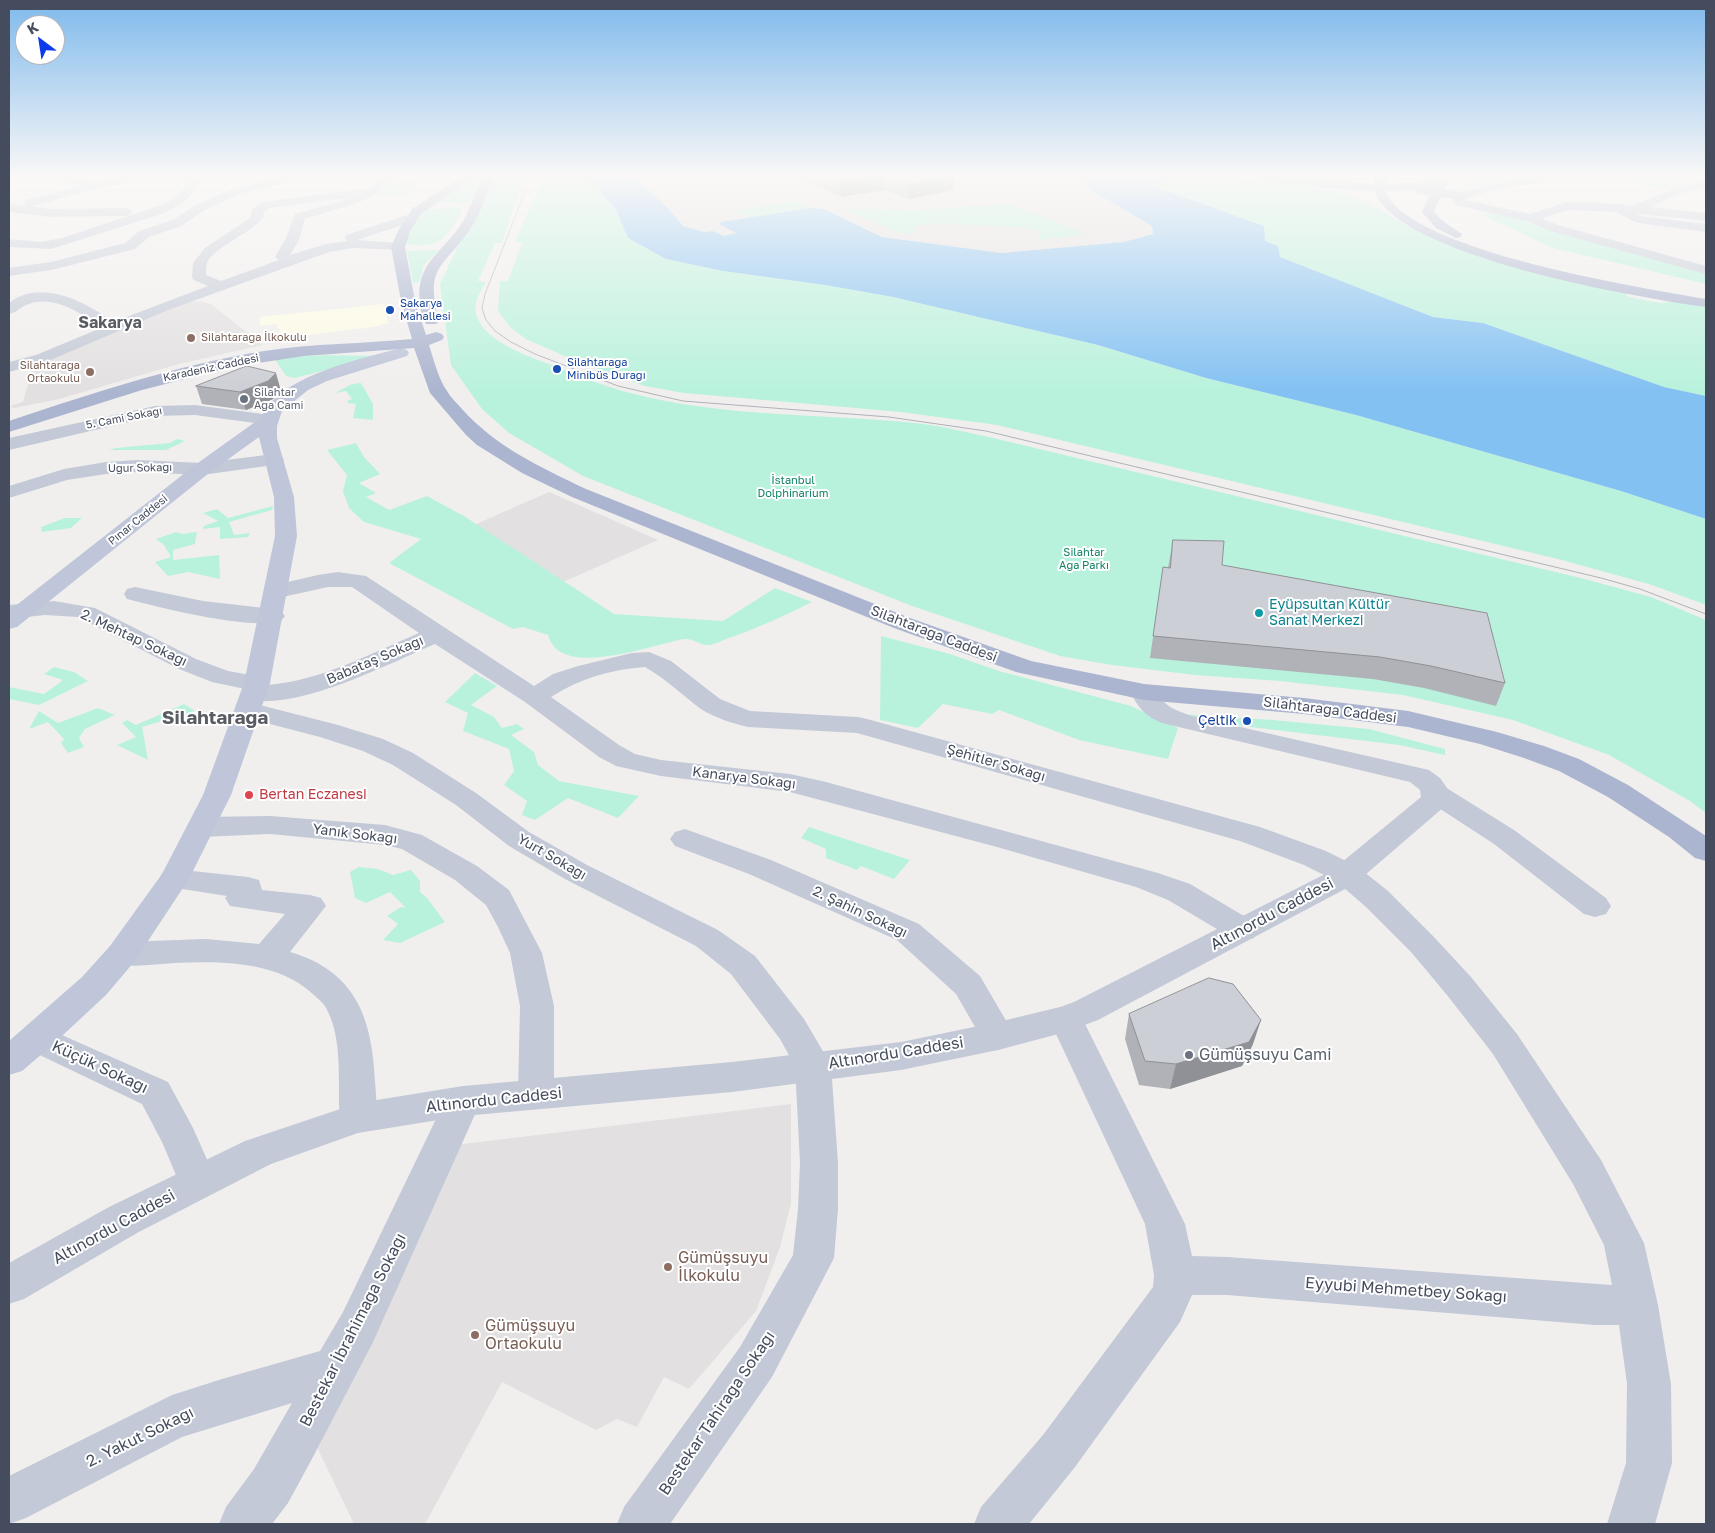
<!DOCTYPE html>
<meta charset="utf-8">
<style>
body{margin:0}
#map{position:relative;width:1715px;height:1533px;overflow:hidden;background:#f1efee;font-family:"Golos Text",sans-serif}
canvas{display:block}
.frame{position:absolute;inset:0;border:10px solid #454c5d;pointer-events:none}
.north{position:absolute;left:15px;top:15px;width:50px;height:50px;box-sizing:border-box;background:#fff;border:1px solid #b5b7be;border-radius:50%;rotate:329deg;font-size:14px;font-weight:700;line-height:20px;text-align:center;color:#454c5d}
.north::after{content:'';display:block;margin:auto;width:18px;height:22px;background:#0d3bec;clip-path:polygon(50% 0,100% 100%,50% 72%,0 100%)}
</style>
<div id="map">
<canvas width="1715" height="1533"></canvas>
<div class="frame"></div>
<div class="north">K</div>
</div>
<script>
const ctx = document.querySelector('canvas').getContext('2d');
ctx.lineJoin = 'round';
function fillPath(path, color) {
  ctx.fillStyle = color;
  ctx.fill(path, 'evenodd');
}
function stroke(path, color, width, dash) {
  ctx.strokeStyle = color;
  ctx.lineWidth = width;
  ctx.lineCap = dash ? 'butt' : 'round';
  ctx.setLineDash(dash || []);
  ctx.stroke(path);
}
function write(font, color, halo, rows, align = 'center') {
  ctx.font = font + ' "Golos Text",sans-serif';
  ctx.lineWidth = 4;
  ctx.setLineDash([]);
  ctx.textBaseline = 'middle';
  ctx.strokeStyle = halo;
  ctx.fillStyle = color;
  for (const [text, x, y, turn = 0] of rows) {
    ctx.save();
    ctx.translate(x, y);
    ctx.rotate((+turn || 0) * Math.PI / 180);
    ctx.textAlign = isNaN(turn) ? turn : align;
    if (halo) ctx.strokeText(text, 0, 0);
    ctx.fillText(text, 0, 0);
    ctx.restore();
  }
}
const commercial = new Path2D(`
 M384,304l4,19 -16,4 -88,11 -8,-14 -16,2v-9z`);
const education = new Path2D(`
 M633,176h450l6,13 63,37 1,8 -29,8 -123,11 -119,-16 -57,-28 -14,-1 -75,25 -12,3 -11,-5 -8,1 -22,-6 -17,-20z
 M200,301l11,3 52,41 -84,19 -120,35 -45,9 -4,-2 13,-4 11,-39 149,-60z
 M549,492l109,48 -95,42 -89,-57z
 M791,1104v99l-11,44 -24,64 -67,78 -25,-12 -27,50 -20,-8 -21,11 -94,-48 -77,142h-71l-36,-75 137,-304z`);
const green = new Path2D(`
 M475,176h6l-11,27h-34z
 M494,176h30l-22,67h-7l-17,38 8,1c-3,5 -7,11 -9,17 -12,36 50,57 75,66 25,10 51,21 78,28 95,25 196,20 293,31 23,3 47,9 70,14l588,140 70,19 55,23v193l-16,-12 -81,-46 -96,-35 -110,-25 -123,-14 -85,-6 -83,-10 -52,-9 -148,-50 -329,-130 -74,-43 -27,-24 -31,-44 -11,-81 17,-36 17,-27z
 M544,176h37l18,13 17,21 12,28 38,21 57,12 102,14 68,12 205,48 108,33 150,37 265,76 85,28v86l-54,-20 -90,-25 -565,-135 -96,-13 -217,-19 -39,-7 -69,-25 -50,-22 -15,-11 -13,-17 2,-30h8l14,-38 -7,-1z
 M1168,176h64l68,8 44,10 27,10 36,22 46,20 171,46 5,5 32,6 12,-2 33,5v90l-42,-9 -181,-64 -50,-6 -153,-60 -15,-16 -1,-15 -108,-39z
 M1468,176h66l-63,11 -10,-1z
 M1633,176h41l-5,4 26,5 -24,6 -47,-11z
 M425,180l-23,15 -31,1 10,-3 12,-12z
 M792,201l11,1 8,6 -63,10 -15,-7z
 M1009,204l78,30 -48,6v-9l-11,-3 -90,-5 -22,3 -4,8 -16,-2 -51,-23 72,1z
 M450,207l10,1 2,4c-11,16 -16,31 -37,33 -7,1 -13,1 -20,-3v-4l17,-27z
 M1500,213l29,6 52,20 125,33v12l-153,-36 -73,-34z
 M439,250l-15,15 -5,17 -6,1 -6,-32z
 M324,355l55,1 -84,22 -9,-2 -12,-18z
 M361,383l12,21v16l-20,-2 3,-14 -8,-1 -1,-2 5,-2 -6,-8 -11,2 17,-9z
 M177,439l8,2 -19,9h-57l7,-2 54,-5z
 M356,443l8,14 16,17 -21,9 17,10 -10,4 23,13 38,-14 37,20 150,98 109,7 52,-33 37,14c-26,13 -50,24 -77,34 -8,2 -17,7 -25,9 -9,1 -17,-7 -26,-6 -31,5 -124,42 -136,-4l-25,-8 -10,2 -124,-66 32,-24 -57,-17 -15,-14 -6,-17 4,-16 -20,-25z
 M273,506l-1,4 -43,12 5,13 16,-2 -2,4 -28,2v-12l-17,2 1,-3 14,-5 -15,-8 14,-4 11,9z
 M65,518h17l-11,10 -29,4 -1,-5z
 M176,532l6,2 15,-2 -2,12 -22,6v10l46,-5 1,24 -32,-7 -20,4 -13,-14 16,-5 -7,-12 -8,-6z
 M881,636l69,18 49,17 132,35 47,22 -10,31 -89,-19 -80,-30 -7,4 -49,-10 -25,24 -38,-8z
 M54,667l20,5 14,9 -49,24 -30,-6v-12l35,7 19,-14 -19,-6z
 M475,673l22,13 -26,19 23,12 8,11 15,-4 7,5 -13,6 23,17 4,13 21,16 80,15 -21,22 -50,-20 -33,22 -13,-5 5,-14 -23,-16 10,-14 -5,-22 -46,-18 5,-18 -23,-11z
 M184,704l11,7 -53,16 6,33 -31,-15 19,-8 -14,-14 5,-3 9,5z
 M98,708l17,7 -30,14 -6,9 5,9 -16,6 -7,-10 3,-4 -16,-17 -19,7 10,-18 19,12z
 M1179,714l94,6 96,9 76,20v6l-46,-10 -164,-20z
 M809,827l101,33 -16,19 -33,-13 -4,4 -31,-12v-9l-25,-11z
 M359,867l19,2 15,6 18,-5 9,11v11l7,6 18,24 -45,21 -17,-3 15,-16 -11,-8 14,-9 5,1 -16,-16 -24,11 -11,-5 -5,-26z`);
const water = new Path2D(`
 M581,176h52l33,30 17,20 21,6 9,-1 11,5 12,-3 -17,-9 2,-2 90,-14 13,1 58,28 119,16 123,-11 29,-8 -1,-8 -63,-37 -6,-13h85l-12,11 108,39 1,15 13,5 2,11 153,60 50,6 181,64 42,9v123l-85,-28 -265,-76 -150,-37 -108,-33 -205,-48 -68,-12 -102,-14 -57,-12 -38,-21 -12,-28 -17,-21z`);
const minor = new Path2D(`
 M49,176h20l24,7 35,-7h26l-5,3 -55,10 -64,18 -4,-1 -2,-3 2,-3 54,-14 -30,-8z
 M178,176h13l9,7 -9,12 -8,8 -21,11 -111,35 -42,-2v-8l32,3 21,-4 102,-34 10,-6 14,-14z
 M288,176l7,1 2,2 -2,2 -55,13 -35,16 -24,16 -32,11 -14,12 -84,21 -42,6v-8l42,-6 74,-19 14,-12 34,-11 24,-16 35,-15z
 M383,176h12c-23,30 -58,31 -90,43l-6,21 -9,15 36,-11 21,-3 -2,-3 1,-3 61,-20h8l2,3 -2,3 -58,19 41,3 5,1 2,3 -2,3 -50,-2 -24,4 -161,58 -120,51 -39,11v-10l27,-7 65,-27c-20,-15 -46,-33 -72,-24 -8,2 -12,9 -20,10v-11c32,-25 77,-1 104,19l95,-36 -14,-6 -2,-3 1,-14 12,-15 45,-30 2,-9 10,-7 108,-14zM355,197l-60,17 -10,26 -10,17 4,3 -58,21 -15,-6c0,-3 0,-9 1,-12 7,-17 45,-29 57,-47l-1,-3 6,-5z
 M1706,180v7l-28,7 -27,13 55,6v8l-87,-9 -6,-4 6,-4 15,1 36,-15z
 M9,204l41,5 77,-1 6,4 -6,4 -77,1 -41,-5z
 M1531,214l27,11 148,41v8l-156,-43 -23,-10 -2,-3z
 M195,405l75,10 6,1 3,4 -3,4 -6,1 -75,-10 -40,1 -146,34v-12l146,-32z
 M274,454l7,2 3,4 -3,4 -79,11 -65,-3 -31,2 -39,6 -58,18v-12l55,-17 42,-7 31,-2 65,3z
 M338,572l28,4 168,110 19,-12 25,-8 54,-13 17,-1 22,9 49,38 30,12 108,6 9,2 393,108 66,24 32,16 30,24 45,45 38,41 46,57 84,126 43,83 14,62 13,79 1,79 -17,61h-48l19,-61 1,-79 -8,-59h-24l-368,-30h-35l-12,27 -105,145 -46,57h-55l7,-17 62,-72 110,-148 1,-12 -9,-51 -96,-205 5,-9 12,-4 12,4 107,214 7,32 35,1 385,28 -8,-40 -31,-61 -80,-130 -46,-59 -36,-43 -45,-45 -30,-26 -32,-16 -64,-24 -383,-108 -109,-6c-16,-4 -33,-9 -47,-18 -19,-14 -36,-31 -56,-42 -33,2 -67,12 -94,30l68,48 16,9 26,6 129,14 36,8 332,91 32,11 64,38 5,8 -5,8 -11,3 -11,-3 -64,-38 -32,-13 -139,-40 -207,-55 -129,-16 -45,-10 -17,-9 -74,-55 -90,-58c-47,20 -139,68 -190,55l-4,-5 4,-5 -33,-7 -33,-13 -101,-52 -33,-2 -36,4v-14l45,-4 41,7 101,51 32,12 38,7 4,5 -2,2c54,-5 102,-31 151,-52l-67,-46h-24l-50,11 -8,-2 -3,-5 3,-5 48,-11z
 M135,587l68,14 70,8 8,2 4,5 -4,5c-34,9 -118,-13 -154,-22l-3,-5 3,-5z
 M248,702l90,23 45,14 30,14 63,40 53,39 58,33 131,65 37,26 49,63 27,46 7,98v46l-4,49 -62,119 -102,147h-53l7,-17 116,-160 53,-92 5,-46 2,-46 -5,-97 -15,-27 -49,-65 -35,-28 -131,-67 -56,-33 -53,-41 -63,-40 -30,-14 -43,-14 -81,-21 -4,-6 4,-6z
 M1435,784l10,3 69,43 92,68 5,8 -5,8 -11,3 -11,-3 -90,-70 -69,-45 -4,-6 4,-6z
 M270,816l115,9 37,10 55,31 32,24 33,63 12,53v88l-5,11 -13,4 -13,-4 -5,-11 2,-88 -10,-53 -12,-26 -12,-22 -31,-25 -53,-31 -17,-4 -115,-11 -68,3 -10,-3 -5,-7 5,-7 10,-3z
 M685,829l86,31 148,64 61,52 35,60 -5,10 -12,4 -12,-4 -30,-52 -59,-54 -148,-66 -74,-28 -5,-7 5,-7z
 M174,869l74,8 11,3 3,10 48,5 11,3 5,8 -36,46c65,19 82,65 85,129 1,16 4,33 -4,48l-13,4 -13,-4c-7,-14 -6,-26 -6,-41 0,-24 0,-56 -12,-78 -2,-6 -8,-10 -12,-14 -36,-35 -93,-35 -140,-33 -22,1 -44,6 -65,-1l-4,-8 4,-8 12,-4 84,-3 53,5 26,-30 -55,-8 -5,-8 2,-2 -64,-10 -4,-7 4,-7z
 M37,1024l131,58 25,46 24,54 -5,12 -14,5 -14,-5 -22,-52 -20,-38 -117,-56 -5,-10 5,-10z
 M463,1086l13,4 5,11 -108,241 -60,115 -25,46 -16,21h-53l7,-17 28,-38 38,-66 -110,34 -156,81 -17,6v-48l163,-81 50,-16 98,-28 23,-39 107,-222z`);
const tertiary = new Path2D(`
 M1144,684l9,3c14,20 14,20 39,29l237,54 11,8 10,14 -2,9 -4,6 -86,74 -11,7 -249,132 -32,12 -68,18 -97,20 -169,22 -269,24 -105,17 -87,31 -134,69 -113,66 -15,5v-41l100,-56 136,-66 113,-38 105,-17 269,-24 169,-20 97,-20 62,-15 14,-5 251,-128 11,-7 85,-70 -1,-7 -10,-8 -248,-59c-15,-6 -25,-15 -31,-31l4,-5z`);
const secondary = new Path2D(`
 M1541,176h25l-1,2c-33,8 -70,7 -100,22l65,14 37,-12 52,2 21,12 66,8v8l-69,-9 -21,-11 -48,-2 -37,12 -76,-17 -2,-3 2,-7 24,-8z
 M401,348l6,2 2,3 -2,3 -80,25 -19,9 -26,21 -5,15v12l17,59 3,39 -27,147 -39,112 -42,84 -55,83 -28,33 -57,53 -27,23 -13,4v-34l73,-64 28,-31 52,-72 41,-79 41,-112 31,-147 -1,-39 -15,-60 -50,36 -192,154 -8,2v-18l186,-146 67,-48c15,-40 100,-59 139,-69z`);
const primary = new Path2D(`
 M462,176h13l-54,38 -11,17 -5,16 10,54 11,34 10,-3 6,2 2,3 -2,3 -13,5c5,15 9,33 18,46 4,7 10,12 15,18 34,38 78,58 124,80l324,129 121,43 113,23 160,14 104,13 89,21 47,14 35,13 49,26 78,51v25l-11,-3 -26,-21 -61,-40 -49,-26 -35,-13 -44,-14 -72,-17 -104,-13 -160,-14 -128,-28 -122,-44 -322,-131 -50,-24 -45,-28 -11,-10 -36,-42 -16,-45 -110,8 -72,11 -90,23 -133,42v-11c84,-28 168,-56 255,-70 49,-8 99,-7 148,-12l-11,-38 -10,-54 7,-16 14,-22z
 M481,176h12c-6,17 -11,35 -21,50 -27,43 -48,36 -33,95l-3,3h-10c-4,-6 -6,-15 -6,-22 -5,-37 21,-49 40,-76 10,-15 15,-33 21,-50z
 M1255,176h33l85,8 2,-8h12l-2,8 37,-2 18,-3 2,-3h11l-9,14 19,2 6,4 -6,4 -23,-3 -6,15 10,10 18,12 -1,3 -5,1 -20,-10 -14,-16 7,-16 -13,-3 -1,-3 -30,1c25,61 259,97 321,108v8c-66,-9 -308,-50 -332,-116l-46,-3 -68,-9z`);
const tram = new Path2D(`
 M531,176l-46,118 -3,14 4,12 9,11 16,11 24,12 83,32 65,15 206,16 97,14 615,147 39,11 66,25`);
const wall = new Path2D(`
 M792,176h162v14l-45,9 -25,-9 -43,7z
 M196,386l85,5 -8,8 -27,11 -44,-6z
 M1173,540l49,25 283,118 -9,23 -72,-18 -51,-9 -223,-21 13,-91 5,1z
 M1129,1014l124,30 -11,22 -72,23 -31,-4 -14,-46z`);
const shadedWall = new Path2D(`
 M876,176h8v14l-43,7v-15z
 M950,176h4v14l-45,9v-15z
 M276,373l5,18 -8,8 -27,11 -6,-18z
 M1261,1020l-8,24 -11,22 -72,23 6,-25z`);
const building = new Path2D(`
 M828,176h48l-35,6z
 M888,176h62l-41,8z
 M247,366l29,7 -8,8 -28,11 -44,-6z
 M1173,540l51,1 -2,24 265,48 18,70 -74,-17 -51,-9 -227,-21 10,-69 7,1z
 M1209,978l24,6 28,36 -12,22 -73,22 -31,-3 -16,-47z`);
const markers = [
 [390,310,5,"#1a4fb4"],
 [191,338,5,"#8d6e63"],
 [557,369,5,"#1a4fb4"],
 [90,372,5,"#8d6e63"],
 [244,399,5,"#6b7280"],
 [1259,613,5,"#0f9aa8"],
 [1247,721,5,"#1a4fb4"],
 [249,795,5,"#e0444e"],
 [1189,1055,5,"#6b7280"],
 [668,1267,5,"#8d6e63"],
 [475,1335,5,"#8d6e63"]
];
const farTransitnames = [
 ["Sakarya",400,304],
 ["Mahallesi",400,317],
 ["Silahtarağa",567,363],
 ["Minibüs Durağı",567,376]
];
const farEducationnames = [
 ["Silahtarağa İlkokulu",201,338],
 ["Silahtarağa",80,366,"right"],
 ["Ortaokulu",80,379,"right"]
];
const farStreetnames = [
 ["Karadeniz Caddesi",211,368,-12],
 ["5. Cami Sokağı",124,418,-11],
 ["Uğur Sokağı",140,468,-1],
 ["Pınar Caddesi",138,520,-39]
];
const farWorshipnames = [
 ["Silahtar",254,393],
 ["Ağa Cami",254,406]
];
const farParknames = [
 ["İstanbul",793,481],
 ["Dolphinarium",793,494],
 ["Silahtar",1084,553],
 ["Ağa Parkı",1084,566]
];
const cultureNames = [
 ["Eyüpsultan Kültür",1269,605],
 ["Sanat Merkezi",1269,621]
];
const streetNames = [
 ["Silahtarağa Caddesi",934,634,21],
 ["2. Mehtap Sokağı",134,638,25],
 ["Babataş Sokağı",375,660,-23],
 ["Silahtarağa Caddesi",1330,710,7],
 ["Şehitler Sokağı",996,763,16],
 ["Kanarya Sokağı",744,778,7],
 ["Yanık Sokağı",355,834,7],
 ["Yurt Sokağı",552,857,30],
 ["2. Şahin Sokağı",860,912,25]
];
const transitNames = [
 ["Çeltik",1237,721]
];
const healthNames = [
 ["Bertan Eczanesi",259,795]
];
const farDistrictnames = [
 ["Sakarya",110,323]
];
const nearStreetnames = [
 ["Altınordu Caddesi",1272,914,-28],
 ["Altınordu Caddesi",896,1053,-9],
 ["Küçük Sokağı",100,1067,25],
 ["Altınordu Caddesi",494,1100,-6],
 ["Altınordu Caddesi",114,1227,-29],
 ["Eyyubi Mehmetbey Sokağı",1406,1290,4],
 ["Bestekar İbrahimağa Sokağı",353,1330,-63],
 ["Bestekar Tahirağa Sokağı",717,1413,-56],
 ["2. Yakut Sokağı",140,1437,-26]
];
const nearWorshipnames = [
 ["Gümüşsuyu Cami",1199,1055]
];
const nearEducationnames = [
 ["Gümüşsuyu",678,1258],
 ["İlkokulu",678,1276],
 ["Gümüşsuyu",485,1326],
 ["Ortaokulu",485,1344]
];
const districtNames = [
 ["Silahtarağa",215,718]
];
fillPath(commercial, '#fdfce6');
fillPath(education, '#e2e0e0');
fillPath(green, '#b9f2dc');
fillPath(water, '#83c1f2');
fillPath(minor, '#c3c9d6');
fillPath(tertiary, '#c3c9d6');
fillPath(secondary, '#bfc6d9');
fillPath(primary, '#acb5cf');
stroke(tram, '#b0b1b9', 1);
fillPath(wall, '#b0b2b8');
fillPath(shadedWall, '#909196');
fillPath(building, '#cdcfd6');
stroke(building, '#909196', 1);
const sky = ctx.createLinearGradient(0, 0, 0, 391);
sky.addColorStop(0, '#7fb9ec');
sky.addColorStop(0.45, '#f9f8f7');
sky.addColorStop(1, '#f9f8f700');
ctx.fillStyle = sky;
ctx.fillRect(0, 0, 1715, 391);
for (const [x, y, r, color] of markers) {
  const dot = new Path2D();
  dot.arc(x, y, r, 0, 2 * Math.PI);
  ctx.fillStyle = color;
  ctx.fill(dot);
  stroke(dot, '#fff', 2);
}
write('11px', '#164399', '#fff', farTransitnames, 'left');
write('11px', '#785e54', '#fff', farEducationnames, 'left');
write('11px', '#454c5d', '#fff', farStreetnames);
write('11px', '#5b616d', '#fff', farWorshipnames, 'left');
write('11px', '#118364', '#fff', farParknames);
write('14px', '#0d838f', '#fff', cultureNames, 'left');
write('14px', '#454c5d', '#fff', streetNames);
write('14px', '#164399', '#fff', transitNames, 'right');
write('14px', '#be3a42', '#fff', healthNames, 'left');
write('bold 16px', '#5a5c64', '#fff', farDistrictnames);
write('16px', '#454c5d', '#fff', nearStreetnames);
write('16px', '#5b616d', '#fff', nearWorshipnames, 'left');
write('16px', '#785e54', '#fff', nearEducationnames, 'left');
write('bold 19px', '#5a5c64', '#fff', districtNames);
</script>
